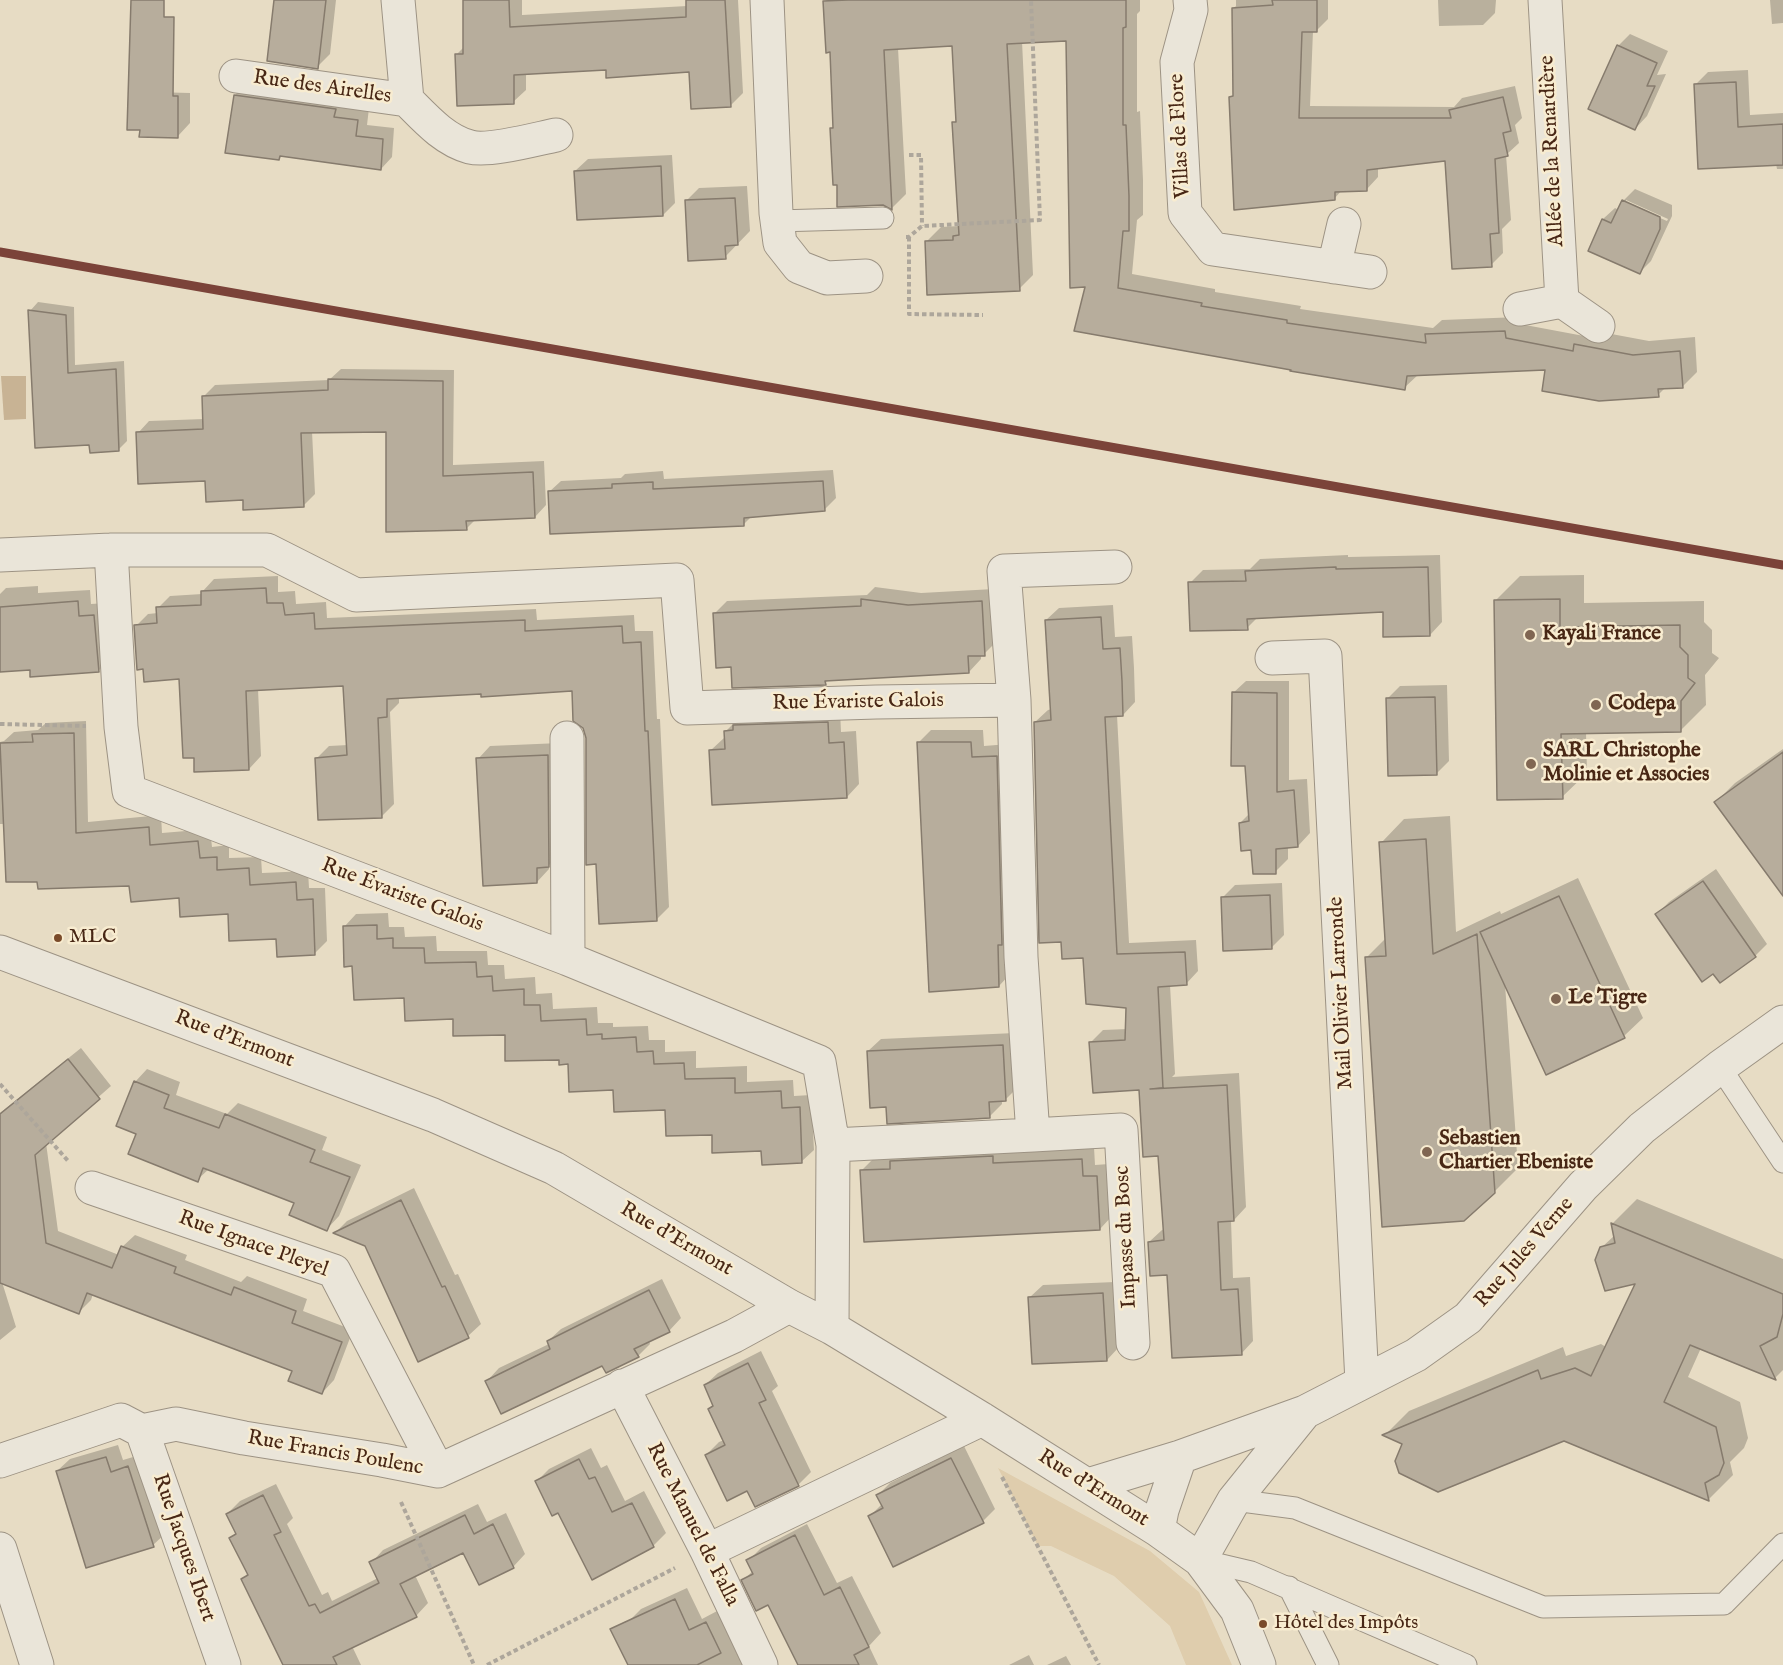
<!DOCTYPE html>
<meta charset="utf-8">
<style>
body{margin:0}
canvas{display:block;background:#e7dcc4}
</style>
<canvas width="1783" height="1665"></canvas>
<script>
const ctx = document.querySelector('canvas').getContext('2d');
ctx.lineJoin = 'round';
function fillPath(path, color) {
  ctx.fillStyle = color;
  ctx.fill(path, 'evenodd');
}
function stroke(path, color, width, dash) {
  ctx.strokeStyle = color;
  ctx.lineWidth = width;
  ctx.lineCap = dash ? 'butt' : 'round';
  ctx.setLineDash(dash || []);
  ctx.stroke(path);
}
function write(font, color, halo, rows, align = 'center') {
  ctx.font = font + ' "IM FELL English",serif';
  ctx.lineWidth = 5;
  ctx.setLineDash([]);
  ctx.textBaseline = 'middle';
  ctx.strokeStyle = halo;
  ctx.fillStyle = color;
  for (const [text, x, y, turn = 0] of rows) {
    ctx.save();
    ctx.translate(x, y);
    ctx.rotate((+turn || 0) * Math.PI / 180);
    ctx.textAlign = isNaN(turn) ? turn : align;
    if (halo) ctx.strokeText(text, 0, 0);
    ctx.fillText(text, 0, 0);
    ctx.restore();
  }
}
const green = new Path2D(`
 M998,1468l152,83 49,41 33,73h-46l-16,-39 -56,-50 -63,-30h-13z`);
const water = new Path2D(`
 M1,376h25v43l-22,1z`);
const shadow = new Path2D(`
 M275,0h61l-6,54 -13,13z
 M464,0h58v15l165,-9v-6h51l5,93 -12,12 -40,-34 -84,-3 -81,4v18l-13,12 -56,-48 8,-8z
 M827,0h313v11l-3,3v98l3,-1 3,69v35l-6,5 -5,54 83,15v3l86,14 -1,3 133,19 9,-8 77,-3 1,7 64,12 6,-6 59,11 46,-4 2,35 -14,14 -17,1 -8,8 -111,-27 -128,6 -15,14 -317,-102 -19,-247 -46,2 11,234 -14,14 -93,-47 15,-15 19,-1 -6,-103 4,-4 -5,-74 -55,3 8,146 -14,14 -54,-25 -7,-54 4,-4 -3,-74 -7,-49z
 M1236,0h92v19l-12,12h-3l-3,75 144,1 8,-9 53,-12 7,32 -7,7 4,18 -13,12 5,65 -9,9 1,24 -12,12 -44,-106 -69,8v10l-11,12 -25,1 -8,9 -104,-101 5,-5 -2,-84 3,-3z
 M1438,0h58l-1,13 -12,12 -44,1z
 M1770,0h13v23l-11,1z
 M1630,34l38,17 -11,24 9,-1 -19,42 -12,13 -17,-83z
 M1748,70l2,45 33,-2v56h-6l-1,-5 -77,3 -4,-82 13,-13z
 M247,83l122,25 -2,17 27,3 -2,29 -11,12 -98,-15 -4,5 -44,-64z
 M154,92l36,1v30l-12,13z
 M672,155l3,48 -12,12 -88,-44 13,-12z
 M747,186l3,45 -25,26 -38,-57 12,-12z
 M1635,189l37,16v11l-21,45 -12,12 -50,-23 14,-31 12,-11 4,2 5,-10zM1626,200l42,19 -1,2 -41,-18z
 M38,302l36,5 1,58 49,-4 3,80 -9,9 -27,-6 -61,-133z
 M341,369l113,1 -1,95 91,-4 2,44 -11,12 -60,3 -9,9 -78,-98h-76l3,63 -11,11 -60,-6 -37,-19 -69,-47 11,-12 55,-2 -1,-22 12,-12 114,-5z
 M833,470l3,28 -12,12 -72,6 -8,8 -195,-32 12,-11 60,-3 4,-4 38,-3 1,8z
 M1348,555v2l92,-2 2,67 -12,13 -46,-25 -126,7 -11,11 -57,-45 13,-13 47,-1 10,-10z
 M1584,575v28l120,-2v21l8,8v23l7,5 -14,17 1,30 -25,25 -95,2 1,41 -25,24 -67,-196 25,-25z
 M278,576v16l17,-1 1,13 30,-2 1,16 209,-9 1,11 97,-5 1,16h18l4,88h3l9,188 -13,13 -69,-182 -14,-49 -174,7v7l-9,9 4,92 -12,12 -65,-58 12,-12 19,-1 -3,-61 -87,5 3,67 -12,13 -54,-13 -14,-78 -45,-52 12,-12 10,-1v-5l12,-12 32,-2v-2l12,-13z
 M38,586v7l52,-3 1,14 15,-1 5,56 -13,12 -67,-2 -31,2v-77l6,-6z
 M875,587l46,6 73,-4 3,52 -13,13h-3v5l-12,13 -140,7 -4,4 -92,-17 -19,-52 13,-13 140,-6z
 M1113,605l2,32 17,-1 2,32 1,34 -12,13h-6l12,228 67,-3 2,31 -12,13 -16,1 5,89 -3,3 67,-4 7,134 -12,13h-3l2,58 17,-1 3,64 -12,13 -73,-81 -19,-31 13,-12 3,-1 -6,-74 -19,-67 -49,-46 12,-12 24,-1v-23l-43,-50 -49,-234 13,-12 4,-1 -6,-89 13,-12z
 M1246,681h43v99l18,-1 3,54 -12,13h-10v13l-13,13 -22,-23 -13,-26 10,-10 -3,-49 -14,-71z
 M1447,685l2,76 -13,13 -49,-75 13,-13z
 M840,710l1,22 15,-1 3,53 -12,13 -136,-47 13,-12h2v-7l12,-12z
 M86,721l2,101 73,-7 1,18 48,-4 2,18 17,-2v13l32,-1 1,16 46,-2 1,17h16l2,53 -12,12 -86,-40 -48,-17 -50,-12 -92,-4 -33,-56h-6v-82l4,-1 10,-9 24,-2 8,-7z
 M931,730h52l1,16 25,-2 2,229 -12,13 -81,-243z
 M560,743l1,110 -12,12v4l-12,13 -59,-123 12,-13z
 M1783,749v145l-67,-92 19,-19z
 M1450,816l6,116 44,-21 1,3 77,-36 65,140 -19,18 -119,-52 13,184 -24,24 -128,-234 20,-20 -5,-95 23,-24z
 M1716,869l51,75 -12,12 -98,-42 12,-12z
 M1282,883l2,52 -13,13 -48,-51 12,-12z
 M388,913l1,14h15l1,10 31,-1 1,15h50l1,14h16l1,14 30,-2 1,17 16,-1 1,16 44,-2 1,16h15v4l35,-1 1,14h16v12l31,-1v17l51,-2v16l46,-2 1,16 17,-1 3,55 -13,12 -88,-29 -46,-25 -52,-19 -46,-26 -63,-30 -52,-16 -48,-21 -52,-31 -10,-38 12,-13z
 M1015,1033l3,54 -13,13h-3v4l-13,13 -102,-12 -19,-54 13,-12z
 M81,1048l30,38 -65,57 12,88 61,24 3,-8 13,-12 52,20 -2,5 56,22 6,-6 60,23 -4,12 50,19 -19,50 -12,13 -28,-23 -201,-76 -2,6 -12,12 -77,-30 14,45 -16,13v-227z
 M147,1069l33,13 -4,13 51,19 11,-11 89,34 -5,13 39,15 -22,51 -12,13 -31,-27 -87,-33 -12,11 -59,-47 -3,-51z
 M1094,1147l1,18 14,-1 3,52 -12,13 -238,-59 12,-12z
 M414,1188l41,87 3,-1 23,50 -13,12 -49,24 -53,-115 -30,-13 11,-11z
 M1637,1199l146,60v111l-8,8 -74,-30 -13,29 52,25 8,36 -4,10 -14,14 3,13 -24,24 -145,-60 -160,5 -19,-9 24,-24 154,-64 3,9 35,-12 5,3 32,-65 -37,-34 14,-13 -2,-12z
 M662,1279l19,39 -12,13 -20,10 1,3 -12,12 -35,8 -116,17 12,-13 50,-24 -1,-3 13,-12z
 M1115,1282l4,65 -12,13 -77,-63 13,-12z
 M761,1351l17,35 -6,5 39,81 -13,13 -50,4 -42,-34 13,-13 5,-2 -10,-35 -9,-20 13,-12z
 M118,1445l5,15 17,-5 26,78 -13,12 -96,-74 13,-12z
 M964,1446l31,63 -12,12 -113,-5 12,-12 -4,-9 12,-12z
 M591,1448l10,20 6,-3 18,36 19,-10 22,42 -13,13 -94,-35 -22,-30 12,-12z
 M276,1484l17,34 -6,6 35,71 6,-3 4,9 46,-23 -7,-15 12,-13 95,-46 9,18 19,-9 19,41 -12,13 -49,-16 -49,24 13,28 -12,13 -64,30 9,19h-76l-42,-86 5,-6 -17,-35 6,-5 -10,-19 13,-13z
 M807,1524l30,59 15,-7 29,57 -12,13 9,19h-78l-31,-62 -26,-23 10,-9 -5,-10 13,-13z
 M687,1588l15,31 17,-9 27,55h-96l-22,-43 13,-13z
 M1029,1655l5,10h-25z
 M1066,1656l5,9h-24z`);
const building = new Path2D(`
 M131,0h33v17h10l-1,79h5v42l-39,-1 1,-7h-13z
 M274,0h52l-8,69 -51,-8z
 M463,0h46l1,27 176,-10v-17h39l6,107 -40,2 -2,-37 -83,6v-8l-92,5v29l-57,2 -2,-52h8z
 M848,0h278v27l-3,1v97h3l3,71v35h-6l-5,57 84,15 -1,3 86,14v3l139,20 -1,-9 80,-3 1,7 67,13 1,-7 59,11 47,-4 3,37 -25,1 1,8 -60,4 -57,-10 3,-21 -138,6 -2,14 -115,-19 1,-1 -217,-39 11,-44 -15,1 -4,-247 -59,3 13,247 -93,4 -2,-54 28,-1v-4l6,-1 -7,-113h4l-4,-76 -68,4 8,160 -9,-5 -46,2v-22h-4l-3,-57h3l-3,-76 -4,1 -3,-52z
 M1272,0h45v32h-15l-3,86h152l-2,-8 54,-13 8,34 -8,2 5,23 -13,3 4,74 -9,1 2,33 -40,2 -7,-108 -78,9v21l-32,1v8l-101,10 -5,-113 4,-1 -1,-88 41,-3z
 M1617,45l40,18 -10,23h8l-20,44 -47,-21z
 M1736,82l2,45 45,-3v41l-85,4 -4,-85z
 M234,95l102,14 -2,8 24,3 -2,16 27,3 -2,31 -101,-14 -1,4 -54,-7z
 M661,166l2,50 -86,4 -3,-49z
 M735,198l3,47 -13,1 1,13 -38,2 -3,-61z
 M1622,200l38,17v12l-20,45 -52,-23 14,-32 9,4z
 M28,310l38,5 2,58 48,-4 3,82 -29,2 -1,-8 -54,3z
 M328,379l115,2v95l90,-4 2,46 -69,3 1,9 -81,2v-100l-85,1 3,74 -61,3v-10l-37,2 -1,-21 -67,3 -2,-52 67,-3 -1,-33 126,-6z
 M823,481l2,30 -81,7v8l-194,8 -2,-43 64,-3v-4l41,-2v7z
 M1336,567v2l92,-2 2,69 -47,1v-25l-136,7 1,11 -58,1 -2,-49 58,-1 -1,-10z
 M266,588l1,15h16l2,12 29,-2 1,16 210,-9v11l97,-5 1,17 18,-1 4,89h3l9,190 -58,3 -3,-60 -10,1v-127l-3,-10 -10,-7 -1,-30 -91,6v-3l-94,5v18l-9,1 4,100 -64,2 -3,-62 32,-3 -4,-69 -97,5 3,79 -55,2v-14h-11l-4,-79 -35,3 -1,-13 -6,1 -3,-45 23,-2 -1,-16 45,-2v-14z
 M861,599l47,6 74,-4 3,55h-17l1,17 -144,8 1,4 -94,3 -1,-21 -15,1 -3,-55 148,-7z
 M1560,599v28l120,-2v22l8,8v23l7,5 -14,18v31l-120,2 2,65 -66,1 -3,-200z
 M78,601l1,15 15,-1 5,57 -69,5v-7l-30,2v-65z
 M1101,617l2,32 17,-1 2,33 1,35 -18,1 12,237 68,-2 2,33 -29,2 5,101 -13,1 77,-4 7,136 -16,1 3,68 17,-1 4,66 -70,3 -5,-83 -17,1 -2,-34 16,-2 -6,-84 -15,1 -4,-67 -46,3 -4,-51 36,-2 1,-32 -40,-4 -3,-46 -21,1 -1,-17 -22,1 -5,-221 17,-2 -6,-100z
 M1232,692l45,1v99l17,-2 4,57 -22,2v25h-23l-2,-24 -10,1 -2,-28 10,-2 -4,-55h-14z
 M1435,697l2,78 -49,1 -2,-78z
 M828,722l1,21 15,-1 3,56 -135,7 -3,-55 16,-1 -1,-18 9,-1v-5z
 M74,733l2,100 73,-6 1,18 48,-4 2,17 17,-1v13l32,-2 1,17 46,-3 1,18 16,-1 2,56 -38,2 -1,-18 -47,2 -1,-27 -48,3 -1,-19 -48,4 -2,-16 -91,3 -1,-7h-31l-6,-139 33,-1 -1,-8z
 M917,742h54l1,15 25,-1 5,189h-4l1,42 -70,5z
 M1783,752v144l-69,-94z
 M548,755l1,112 -12,1v15l-54,3 -7,-128z
 M1426,839l7,115 44,-20 18,259 -31,28 -82,6 -17,-270 21,-1 -7,-114z
 M1703,881l53,76 -36,26 -7,-9 -11,8 -47,-68z
 M1270,895l2,54 -49,2 -2,-54z
 M1559,896l66,142 -79,37 -66,-143z
 M377,925v14l16,-1v10h31l1,15 51,-1 1,15 15,-1 1,15 31,-2v16h16l1,16 45,-2 1,16 15,-1v5l34,-2 1,15 16,-1 1,13 30,-1 1,16 50,-1v15l46,-2 1,17 18,-1 2,56 -40,2 -1,-14 -49,2v-18l-46,1 -1,-26 -51,2 -1,-22 -44,2 -1,-28 -9,1v-5l-54,1v-26l-52,1v-17l-48,2 -1,-23 -50,2 -2,-34 -8,1 -1,-41z
 M1003,1045l3,56 -17,1 1,16 -103,6 -1,-17 -16,1 -3,-57z
 M68,1059l32,40 -65,56 11,88 66,25 9,-22 55,21 -2,6 57,22 3,-8 62,24 -4,12 50,19 -20,52 -34,-13 4,-10 -205,-78 -8,21 -79,-31v-169z
 M134,1081l35,14 -5,13 55,20 6,-14 90,36 -5,12 40,15 -23,54 -38,-16 5,-12 -54,-21 -37,-14 -5,14 -70,-28 8,-20 -20,-8z
 M993,1156v7l89,-4 1,17h14l3,54 -236,12 -4,-72 30,-1v-8z
 M401,1200l41,87 3,-1 24,52 -51,24 -53,-116 -32,-13z
 M1611,1223l172,71v20l-6,23 -17,9 16,34 -86,-35 -26,57 52,25 8,36 -5,12 -14,8 4,18 -145,-60 -126,51 -39,-19 -4,-12 7,-17 -20,-9 156,-65 3,9 34,-11 16,8 44,-92 -30,7 -10,-31 5,-13 15,-4z
 M649,1290l21,42 -36,17 5,8 -33,16 -4,-7 -101,48 -16,-33 65,-32 -3,-8z
 M1103,1293l4,68 -75,3 -4,-67z
 M748,1363l18,37 -7,3 40,83 -44,21 -8,-16 -20,10 -22,-46 20,-10 -17,-36 5,-3 -9,-21z
 M106,1457l5,15 17,-6 26,81 -68,21 -30,-97z
 M951,1458l33,65 -91,44 -25,-51 15,-8 -7,-13z
 M579,1459l10,20 6,-2 17,35 20,-9 22,44 -62,33 -34,-67 -6,3 -17,-35z
 M263,1495l18,37 -7,3 35,71 6,-2 5,9 59,-30 -10,-21 96,-47 9,19 19,-10 21,44 -35,17 -16,-32 -63,31 17,33 -84,40 4,8h-54l-42,-86 7,-4 -19,-37 7,-4 -10,-20z
 M795,1535l29,60 16,-8 29,60 -15,8 5,10h-61l-30,-60 -12,6 -15,-31 12,-6 -7,-14z
 M675,1599l14,31 17,-8 15,31 -24,12h-69l-18,-36z`);
const path = new Path2D(`
 M909,155h12l1,71
 M906,237h3l13,-11 118,-6 -9,-220
 M909,237v77l74,1
 M0,724l86,2
 M0,1084l69,78
 M1002,1477l97,188
 M401,1502l73,163
 M487,1665l188,-97`);
const service = new Path2D(`
 M777,221l106,-3
 M1720,1067l63,95
 M1234,1500l61,8 248,99 181,-3 59,-60
 M1200,1560l51,12 215,93
 M1289,1587l39,78`);
const minor = new Path2D(`
 M398,0l9,100c18,18 37,40 63,47 19,5 66,-8 86,-12
 M767,0l9,213 4,30 19,24 28,11 39,-2
 M1190,0l1,10 -14,52 8,151 28,36 157,23
 M1545,0l17,301
 M236,76l171,24
 M1334,267l10,-43
 M1520,309l42,-8 36,25
 M0,555l111,-5h156l89,45 321,-15 10,128 189,-6 138,-2 7,257 12,178 -200,10 -14,-83 -251,-103 -439,-168 -8,-64 -10,-177
 M1272,658l53,-2 37,726
 M1014,700l-10,-129 111,-4
 M567,738l1,221
 M0,952l433,163 121,53 235,138 43,22 150,91 176,111 42,30 37,50 22,55
 M1033,1135l88,-5 12,213
 M92,1188l242,83 104,200
 M832,1328l1,-183
 M622,1386l85,165 54,114
 M142,1431l82,234
 M0,1461l121,-41 21,11 34,-7 68,14 138,22 56,11 296,-135 55,-30
 M1088,1485l92,-28 125,-45 111,-57 52,-37 115,-132 59,-58 78,-61 63,-45
 M1158,1530l4,-20 18,-53
 M0,1549l37,116
 M707,1551l275,-132
 M1200,1560l34,-60 71,-88`);
const rail1 = new Path2D(`
 M0,252l1783,313`);
const markers = [
 [1530,635,6,"#806652"],
 [1596,705,6,"#806652"],
 [1531,764,6,"#806652"],
 [58,938,5,"#7a4b2a"],
 [1556,999,6,"#806652"],
 [1427,1152,6,"#806652"],
 [1263,1624,5,"#7a4b2a"]
];
const busNames = [
 ["MLC",69,938],
 ["Hôtel des Impôts",1274,1624]
];
const streetNames = [
 ["Rue des Airelles",322,88,8],
 ["Villas de Flore",1181,136,-93],
 ["Allée de la Renardière",1553,151,-93],
 ["Rue Évariste Galois",858,703,-1],
 ["Rue Évariste Galois",402,896,21],
 ["Mail Olivier Larronde",1342,993,-93],
 ["Rue d'Ermont",234,1040,21],
 ["Impasse du Bosc",1127,1237,-93],
 ["Rue d'Ermont",676,1240,30],
 ["Rue Ignace Pleyel",253,1245,20],
 ["Rue Jules Verne",1525,1253,-49],
 ["Rue Francis Poulenc",335,1454,10],
 ["Rue d'Ermont",1093,1489,32],
 ["Rue Manuel de Falla",692,1525,63],
 ["Rue Jacques Ibert",183,1548,71]
];
const poiNames = [
 ["Kayali France",1542,635],
 ["Codepa",1608,705],
 ["SARL Christophe",1543,752],
 ["Molinie et Associes",1543,776],
 ["Le Tigre",1568,999],
 ["Sebastien",1439,1140],
 ["Chartier Ebeniste",1439,1164]
];
fillPath(green, '#dfcdad');
fillPath(water, '#c8b394');
fillPath(shadow, '#0003');
fillPath(building, '#b7ad9c');
stroke(building, '#867b6d', 1.5);
stroke(service, '#9d9384', 23);
stroke(minor, '#9d9384', 35);
stroke(path, '#ada69b', 4, [4.5, 3]);
stroke(service, '#eae5d9', 21);
stroke(minor, '#eae5d9', 33);
stroke(rail1, '#7b4339', 9);
for (const [x, y, r, color] of markers) {
  const dot = new Path2D();
  dot.arc(x, y, r, 0, 2 * Math.PI);
  ctx.fillStyle = color;
  ctx.fill(dot);
  stroke(dot, '#f8ecd0', 2);
}
write('20px', '#482715', '#f8ecd0', busNames, 'left');
write('21px', '#482715', '#f8ecd0', streetNames);
write('bold 21px', '#482715', '#f8ecd0', poiNames, 'left');
</script>
